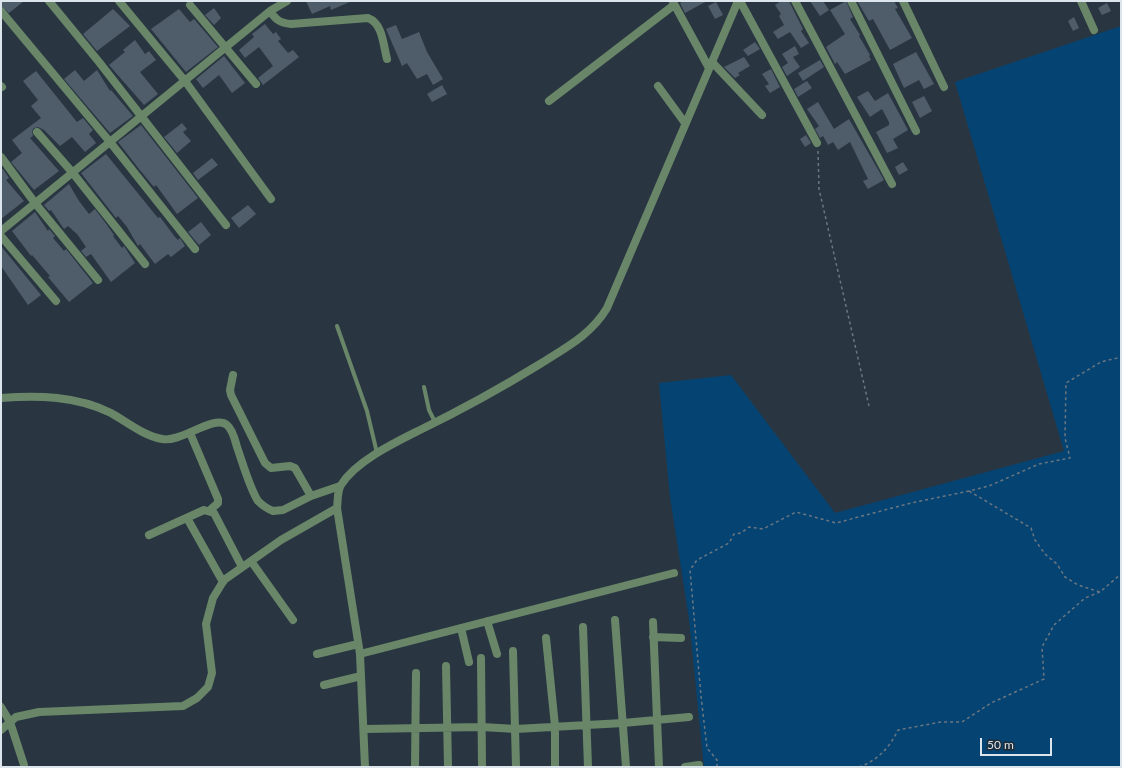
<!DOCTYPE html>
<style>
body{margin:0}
#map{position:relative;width:1122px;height:768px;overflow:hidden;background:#293642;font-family:Lato,sans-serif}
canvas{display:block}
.frame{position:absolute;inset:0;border:2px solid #dce4ec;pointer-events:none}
.scale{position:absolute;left:980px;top:738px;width:72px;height:18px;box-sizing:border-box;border:2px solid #dce4ec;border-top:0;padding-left:5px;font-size:12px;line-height:14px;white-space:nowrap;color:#dce4ec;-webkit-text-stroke:3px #202c37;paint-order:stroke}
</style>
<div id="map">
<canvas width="1122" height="768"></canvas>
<div class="frame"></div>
<div class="scale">50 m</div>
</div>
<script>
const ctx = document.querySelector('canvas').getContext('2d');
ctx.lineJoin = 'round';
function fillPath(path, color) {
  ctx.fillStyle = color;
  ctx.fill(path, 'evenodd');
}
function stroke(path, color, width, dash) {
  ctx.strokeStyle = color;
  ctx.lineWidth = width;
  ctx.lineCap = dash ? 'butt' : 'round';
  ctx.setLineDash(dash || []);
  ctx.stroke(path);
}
const green = new Path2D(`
 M1121,26v741h-417l-15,-148 -19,-122 -11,-114 72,-8 104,138 229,-62 -109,-369z`);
const building = new Path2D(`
 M1,1h23l-15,12 -8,-7z
 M306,1h46l-21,9 -1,-4 -18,8z
 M684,1h23l-22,12 -5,-10z
 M781,1h8l14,28 -2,2 8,12 -8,5 -11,-16 -12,7 -5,-7 11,-7 -5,-9 2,-2 -6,-9z
 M810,1h13l6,9 -9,6z
 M846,1l7,16 -3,2 10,16 -1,1 11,19 -1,1 2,4 -26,14 -8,-12 -2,2 -9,-17 19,-13 -15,-24z
 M857,1h37l4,7 -3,1 17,29 -22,12 -17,-31 -4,2z
 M716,2l7,13 -8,4 -7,-13z
 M1107,3l4,8 -9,4 -4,-7z
 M214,8l7,10 -7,7 -9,-10z
 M113,9l17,17 -33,25 -14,-17z
 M179,9l11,13 4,-3 24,28 -32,25 -35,-43z
 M1074,17l5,11 -6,3 -5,-10z
 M265,24l8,10 3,-2 5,7 -3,2 10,12 5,-3 6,7 -36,28 -5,-7 15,-12 -14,-19 -14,11 -6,-8 15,-13 -2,-3z
 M396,25l6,14 17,-7 8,20 16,27 -10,6 -6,-11 -10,5 -10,-16 -5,3 -16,-37z
 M135,40l10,14 4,-3 7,9 -16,12 18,22 -14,11 -35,-40 16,-13 -2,-2z
 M755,42l5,7 -12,7 -5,-6z
 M795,46l4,8 -6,3 7,10 -13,9 -5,-9 6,-4 -6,-9z
 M916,52l18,32 -10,5 -5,-9 -15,8 -11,-24z
 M224,56l21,27 -13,10 -13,-18 -16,13 -7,-9z
 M744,57l6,9 -12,7 2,2 -5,3 -11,-11z
 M820,60l4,7 -21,14 -5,-8z
 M771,69l9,18 -10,6 -5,-7 4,-2 -7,-10z
 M75,70l9,11 13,-11 13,21 1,-1 22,26 -23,17 -46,-54z
 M36,71l41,51 6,-4 10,12 -4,4 7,9 -11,9 -13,-15 -12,9 -16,-16 -6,-3 -4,1 -2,3 1,5 -3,2 29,33 -25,19 -23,-28 11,-9 -10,-13 29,-22 -10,-12 7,-6 -15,-19z
 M807,81l5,7 -14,9 -4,-8z
 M442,85l5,9 -15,8 -5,-8z
 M868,91l7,10 13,-8 20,37 -15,9 5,9 -11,5 -11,-21 13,-7v-3l-7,-13 -12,8 -13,-20z
 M924,96l8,15 -12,7 -8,-16z
 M818,102l16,27 15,-10 35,61 -16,9 -5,-8 5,-2 -18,-37 -12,8 -5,-8 -5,3 -5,-9 -3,2 -5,-9 4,-3 -12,-17z
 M182,123l5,6 -4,3 8,9 -14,12 -13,-16z
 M141,125l57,73 -21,16 -21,-29 -2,2 -15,-18 -21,-27z
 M806,135l5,8 -6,4 -5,-8z
 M106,154l52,64 2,-1 15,20 3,3 2,-2 5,8 -14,11 -3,-3 -13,10 -15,-20 -2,2 -11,-19 -9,-11 -2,2 -35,-45z
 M212,158l6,7 -20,15 -5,-7z
 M903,162l5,8 -9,5 -4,-8z
 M3,169l6,9 -3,2 18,21 -23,18v-49z
 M69,184l10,17 10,13 6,-5 12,16 7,10 -1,1 9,12 2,-2 11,17 -24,19 -20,-28 -5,3 -5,-6 5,-4 -9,-13 -9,-8 -4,3 -13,-19 -2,1 -5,-6z
 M248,205l8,9 -17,14 -8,-10z
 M35,212l13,19 1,-2 6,7 -2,2 11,13 2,-2 27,34 -24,19 -21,-25 2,-1 -18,-21 -1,1 -19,-25z
 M201,222l10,13 -12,10 -11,-13z
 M1,246l40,49 -13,10 -27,-39z`);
const path = new Path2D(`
 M818,151l1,38 50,217
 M969,491l62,37 4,12 10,14 12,10 8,13 13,8 22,7
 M717,767v-7l-10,-12 -6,-52 -11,-126 7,-10 32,-17 5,-9 7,-1 8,-6 14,2 33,-17 40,11 75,-20 58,-12 20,-5 50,-22 31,-6 -5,-20 1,-55 35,-21 20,-5
 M859,767c18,-6 31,-20 39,-37l43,-8h21l29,-19 53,-24 -2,-32 12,-22 31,-27 15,-6 21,-18`);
const lane = new Path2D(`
 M337,326l30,85 10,42
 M424,387l5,23 6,12`);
const street = new Path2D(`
 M49,1l50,61 127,163
 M119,1l66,80 86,118
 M740,1l77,142
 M795,1l97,183
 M851,1l65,130
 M903,1l41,86
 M1081,1l13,29
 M673,2l36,66
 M190,5l66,79
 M1,11l109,131 85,107
 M270,11c6,9 10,12 21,13l77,-6c15,6 15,26 19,41
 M712,62l50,53
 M1,86l1,1
 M658,86l27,37
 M549,101l125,-96
 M37,132l35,40 73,92
 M1,157l34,46 63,77
 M1,231l269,-220 17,-10
 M1,236l55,65
 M233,375l-3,15 1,5 34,68 6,5 19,-2 5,2 16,28
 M1,398c37,-3 76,-2 110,15 16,9 33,23 51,26 19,4 52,-25 65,-14 6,5 8,15 10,22 5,14 13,42 21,54 4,4 10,8 15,10l10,-1 28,-14 29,-10
 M190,433l28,66v4l-9,8
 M187,518l36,64
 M149,535l55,-25 10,3 28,54
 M251,561l42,59
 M615,620l11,147
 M487,621l10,33
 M653,622l6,145
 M583,627l5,140
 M461,628l8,34
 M653,637l28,1
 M546,638l9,88v41
 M513,651l3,116
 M317,654l41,-10
 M360,654l314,-81
 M481,658l1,109
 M446,666l2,101
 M324,685l37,-9
 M1,707l9,15 14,43
 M365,729l117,-2 34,2 107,-6 66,-6
 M1,730l15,-13 23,-5 144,-6 14,-8 11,-11 4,-14 -6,-49 7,-26 11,-18 57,-40 56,-32
 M365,767l-5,-113 -23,-146c1,-7 0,-17 4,-23 15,-24 55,-43 79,-55 41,-20 81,-42 120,-66 25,-16 51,-29 67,-56l131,-307
 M415,767l1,-94
 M685,767l14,-2`);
fillPath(green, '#054472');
fillPath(building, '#4f5d6a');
stroke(path, '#6b7681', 1.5, [3, 3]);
stroke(lane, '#698768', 4);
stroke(street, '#698768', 8);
</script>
